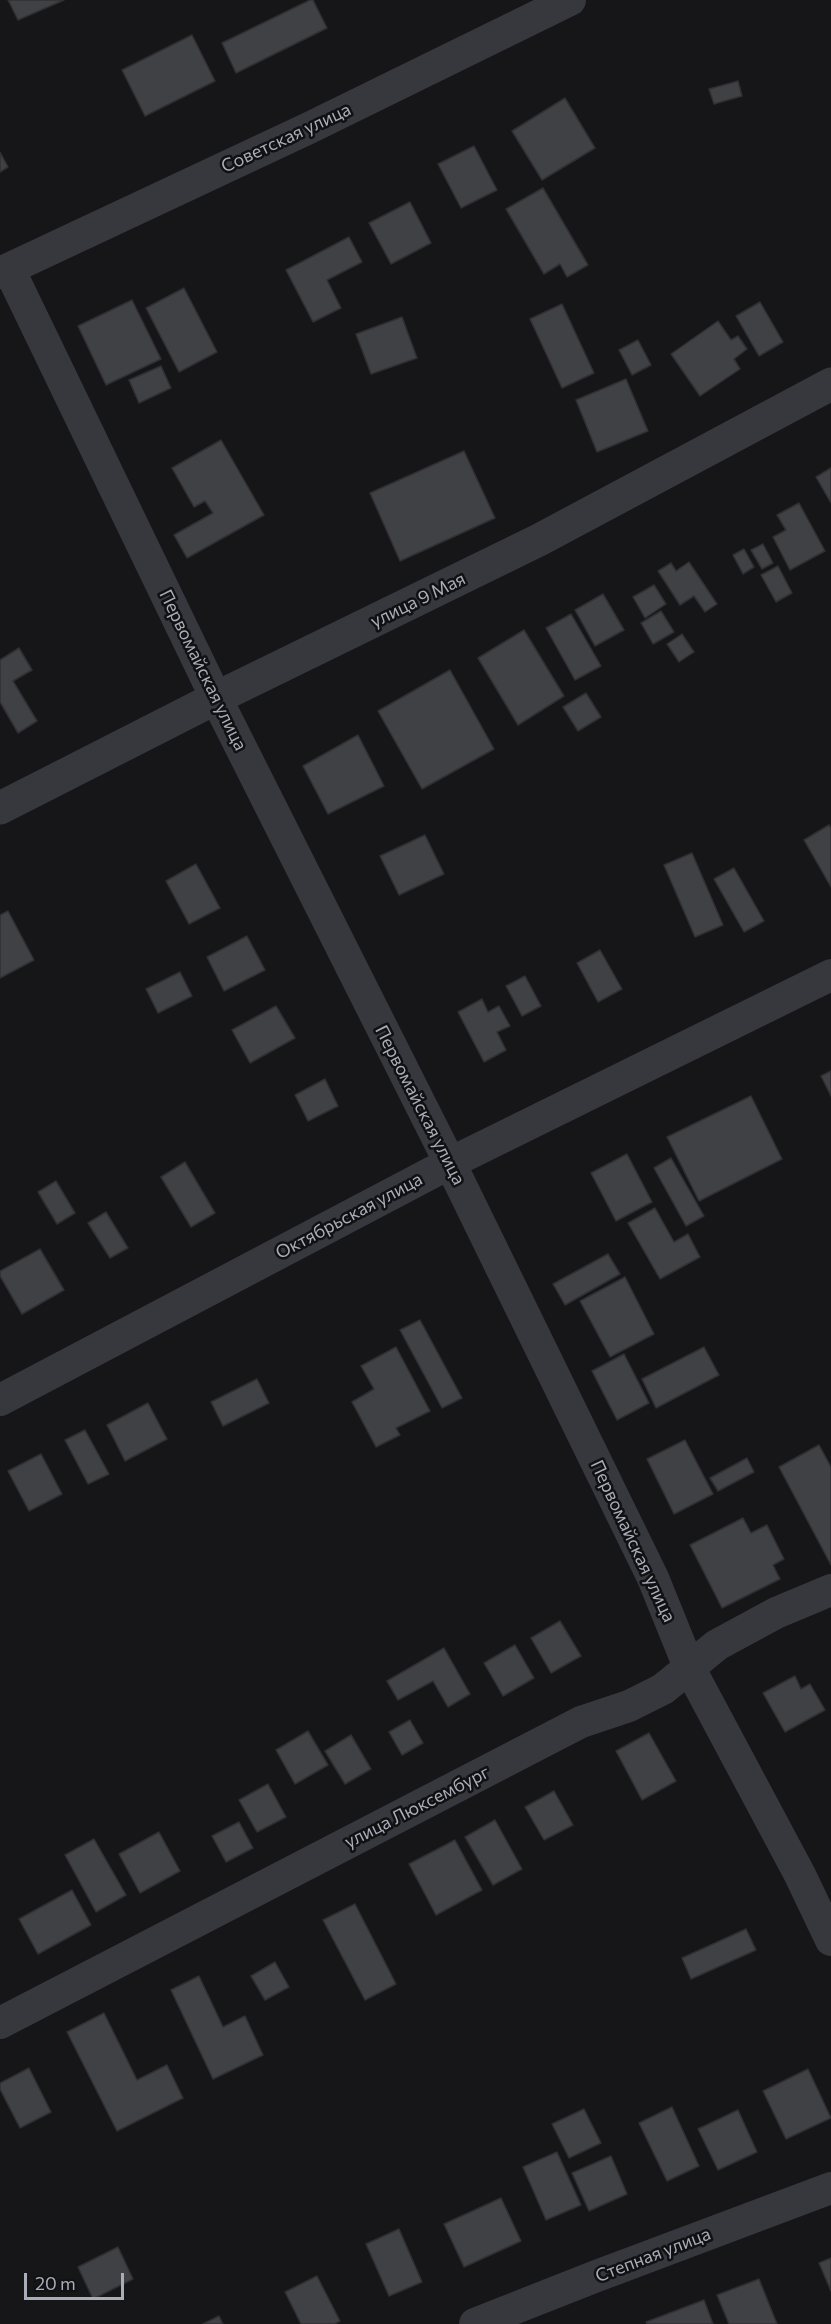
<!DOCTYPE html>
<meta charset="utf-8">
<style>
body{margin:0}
#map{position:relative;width:831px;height:2324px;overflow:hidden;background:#161618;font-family:Commissioner,sans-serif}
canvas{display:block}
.scale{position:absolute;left:24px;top:2273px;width:100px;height:27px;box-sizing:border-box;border:3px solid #a8adb8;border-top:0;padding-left:8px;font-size:18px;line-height:21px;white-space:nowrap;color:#a8adb8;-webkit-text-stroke:4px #111113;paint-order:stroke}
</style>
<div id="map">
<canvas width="831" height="2324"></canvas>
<div class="scale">20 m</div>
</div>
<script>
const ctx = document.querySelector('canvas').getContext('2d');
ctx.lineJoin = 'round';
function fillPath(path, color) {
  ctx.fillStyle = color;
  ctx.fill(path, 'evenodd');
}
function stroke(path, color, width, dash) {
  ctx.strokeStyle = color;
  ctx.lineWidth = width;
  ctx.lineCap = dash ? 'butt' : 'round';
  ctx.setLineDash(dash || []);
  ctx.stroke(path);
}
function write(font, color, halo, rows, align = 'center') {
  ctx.font = font + ' Commissioner,sans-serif';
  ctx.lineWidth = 5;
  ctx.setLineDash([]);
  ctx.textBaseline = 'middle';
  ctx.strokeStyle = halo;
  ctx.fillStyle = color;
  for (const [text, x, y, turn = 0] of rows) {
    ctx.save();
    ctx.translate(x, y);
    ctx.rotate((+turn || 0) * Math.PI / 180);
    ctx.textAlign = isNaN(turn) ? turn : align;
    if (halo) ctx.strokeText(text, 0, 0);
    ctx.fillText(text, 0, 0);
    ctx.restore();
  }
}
const building = new Path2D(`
 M8,0h56l-46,20z
 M310,0h3l14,28 -91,45 -14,-30z
 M192,35l23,46 -70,35 -23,-46z
 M738,81l4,15 -28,8 -5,-15z
 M565,98l30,50 -53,32 -30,-49z
 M474,146l23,44 -36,18 -23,-44z
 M0,152l8,15 -8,5z
 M543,188l45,77 -21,12 -7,-13 -16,10 -38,-65z
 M410,202l21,41 -40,21 -22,-41z
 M349,237l13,25 -35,18 14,28 -28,14 -27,-52z
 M184,288l33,64 -38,20 -33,-64z
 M132,300l29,59 -55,26 -28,-59z
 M760,302l23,40 -24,14 -23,-40z
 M562,304l32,69 -32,15 -32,-69z
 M402,317l15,41 -46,16 -15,-40z
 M718,321l13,19 7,-4 9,13 -13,10 6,10 -40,27 -29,-42z
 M638,340l13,25 -19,10 -13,-25z
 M161,366l10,22 -32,15 -10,-23z
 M626,379l22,52 -51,21 -21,-52z
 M221,440l43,75 -77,43 -13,-23 39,-22 -8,-12 -11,6 -22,-39z
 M464,451l31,67 -95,43 -30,-68z
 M831,468v35l-15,-26z
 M799,503l26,48 -35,19 -17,-33 13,-7 -9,-15z
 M763,544l10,19 -11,6 -11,-19z
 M744,549l10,18 -11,7 -10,-19z
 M689,562l28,42 -12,8 -11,-16 -14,9 -22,-34 13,-8 5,8z
 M778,566l14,27 -16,9 -15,-27z
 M654,585l12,19 -21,14 -12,-21z
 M603,594l21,36 -29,16 -20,-36z
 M661,611l13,21 -21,12 -12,-21z
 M571,614l30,52 -26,14 -29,-52z
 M524,630l40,66 -46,29 -40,-67z
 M682,634l12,18 -15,10 -12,-18z
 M19,648l13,22 -19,11 24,40 -19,12 -18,-31v-42z
 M450,670l44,79 -72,40 -44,-78z
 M586,693l15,24 -23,14 -15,-24z
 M358,735l26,51 -56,28 -25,-48z
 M829,825l2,3v59l-27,-47z
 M425,835l19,39 -45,21 -19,-39z
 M692,853l31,72 -28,12 -31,-72z
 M196,864l24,44 -31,16 -23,-43z
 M734,868l30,53 -20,11 -30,-53z
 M8,911l26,49 -34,18v-63z
 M247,936l18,34 -41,21 -17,-34z
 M600,950l22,39 -24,13 -21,-39z
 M180,972l12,24 -34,17 -12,-24z
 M525,976l16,30 -19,10 -16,-30z
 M482,999l6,13 11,-6 11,20 -13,6 9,18 -22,12 -26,-50z
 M276,1006l19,32 -45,25 -18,-33z
 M831,1071v25l-10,-20z
 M325,1079l13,27 -30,15 -13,-26z
 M751,1096l31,63 -83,42 -32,-64z
 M627,1154l25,48 -36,19 -25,-48z
 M671,1158l33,58 -18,10 -32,-58z
 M185,1162l30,51 -24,14 -30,-50z
 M56,1181l19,32 -18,11 -19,-32z
 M655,1208l19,34 14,-8 12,23 -40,22 -32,-56z
 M106,1212l22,36 -18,10 -22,-35z
 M40,1249l24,41 -42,24 -22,-38v-5z
 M608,1254l12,20 -55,31 -12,-21z
 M625,1277l29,57 -44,23 -30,-56z
 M420,1320l42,78 -20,10 -42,-78z
 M396,1347l34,64 -34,17 4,7 -24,12 -24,-45 22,-13 -13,-23z
 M704,1347l15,28 -63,33 -14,-29z
 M624,1354l25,49 -32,17 -25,-49z
 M257,1379l12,24 -46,23 -12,-24z
 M148,1403l19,36 -42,22 -18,-36z
 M85,1430l24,44 -21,10 -23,-44z
 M685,1440l28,54 -39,20 -27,-55z
 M819,1445l12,22v98l-52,-98z
 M41,1454l21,40 -33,17 -21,-40z
 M747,1458l7,14 -36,19 -8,-13z
 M743,1518l8,15 16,-8 17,34 -11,6 7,14 -58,29 -32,-63z
 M560,1621l21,35 -30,17 -20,-35z
 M515,1645l19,33 -31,18 -19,-33z
 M444,1648l26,46 -22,13 -15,-26 -35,19 -11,-19z
 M795,1676l6,13 9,-5 15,26 -40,22 -22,-39z
 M410,1720l13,23 -21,12 -13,-23z
 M308,1731l20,34 -33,19 -19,-34z
 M649,1733l27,48 -34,19 -26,-49z
 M351,1735l20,34 -26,15 -20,-33z
 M268,1784l18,33 -29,15 -18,-32z
 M554,1791l19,34 -29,15 -19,-33z
 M495,1820l27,49 -29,16 -28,-48z
 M239,1822l14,26 -27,14 -14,-26z
 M159,1832l21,39 -40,22 -21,-39z
 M94,1839l32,56 -30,17 -31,-57z
 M455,1840l27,50 -46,25 -27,-51z
 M72,1890l19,35 -53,29 -19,-35z
 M355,1904l41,80 -31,16 -42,-80z
 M746,1929l10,21 -65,29 -9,-21z
 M275,1962l14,25 -24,13 -14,-24z
 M199,1976l24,51 22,-11 18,39 -50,24 -42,-89z
 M104,2013l33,67 30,-15 16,33 -66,33 -50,-99z
 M29,2068l22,44 -31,16 -20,-39v-6z
 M808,2069l23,49 -45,21 -23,-48z
 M672,2107l27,59 -32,15 -28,-58z
 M584,2109l17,34 -32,15 -17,-34z
 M738,2110l19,42 -39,18 -20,-41z
 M557,2152l24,53 -35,15 -23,-53z
 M611,2156l16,38 -38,17 -17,-38z
 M501,2198l20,43 -57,26 -20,-43z
 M399,2229l23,53 -33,14 -23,-52z
 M118,2247l15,32 -40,20 -15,-32z
 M831,2258v33l-12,-28z
 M317,2276l23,45 -5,3h-34l-16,-32z
 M759,2279l18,45h-48l-12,-29z
 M704,2300l9,24h-66l-1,-2z
 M219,2316l4,8h-20z`);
const minor = new Path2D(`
 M9,269l207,429 234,465 203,415 36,89 111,208 31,65
 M0,273l309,-145 261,-128
 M0,1400l450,-237 381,-188
 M0,2023l581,-301 48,-16 34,-17 54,-44 59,-32 55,-23
 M475,2324l119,-47 237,-89`);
const tertiary = new Path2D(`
 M0,808l216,-110 323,-158 292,-156`);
const streetNames = [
 ["Советская улица",286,138,-25],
 ["улица 9 Мая",418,600,-26],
 ["Первомайская улица",203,670,64],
 ["Первомайская улица",420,1105,63],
 ["Октябрьская улица",349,1216,-28],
 ["Первомайская улица",633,1541,65],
 ["улица Люксембург",417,1807,-27],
 ["Степная улица",653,2255,-21]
];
fillPath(building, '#404145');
stroke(building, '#303034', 1.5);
stroke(minor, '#37383d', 32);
stroke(tertiary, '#37383d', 33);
write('18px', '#a8adb8', '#111113', streetNames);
</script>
